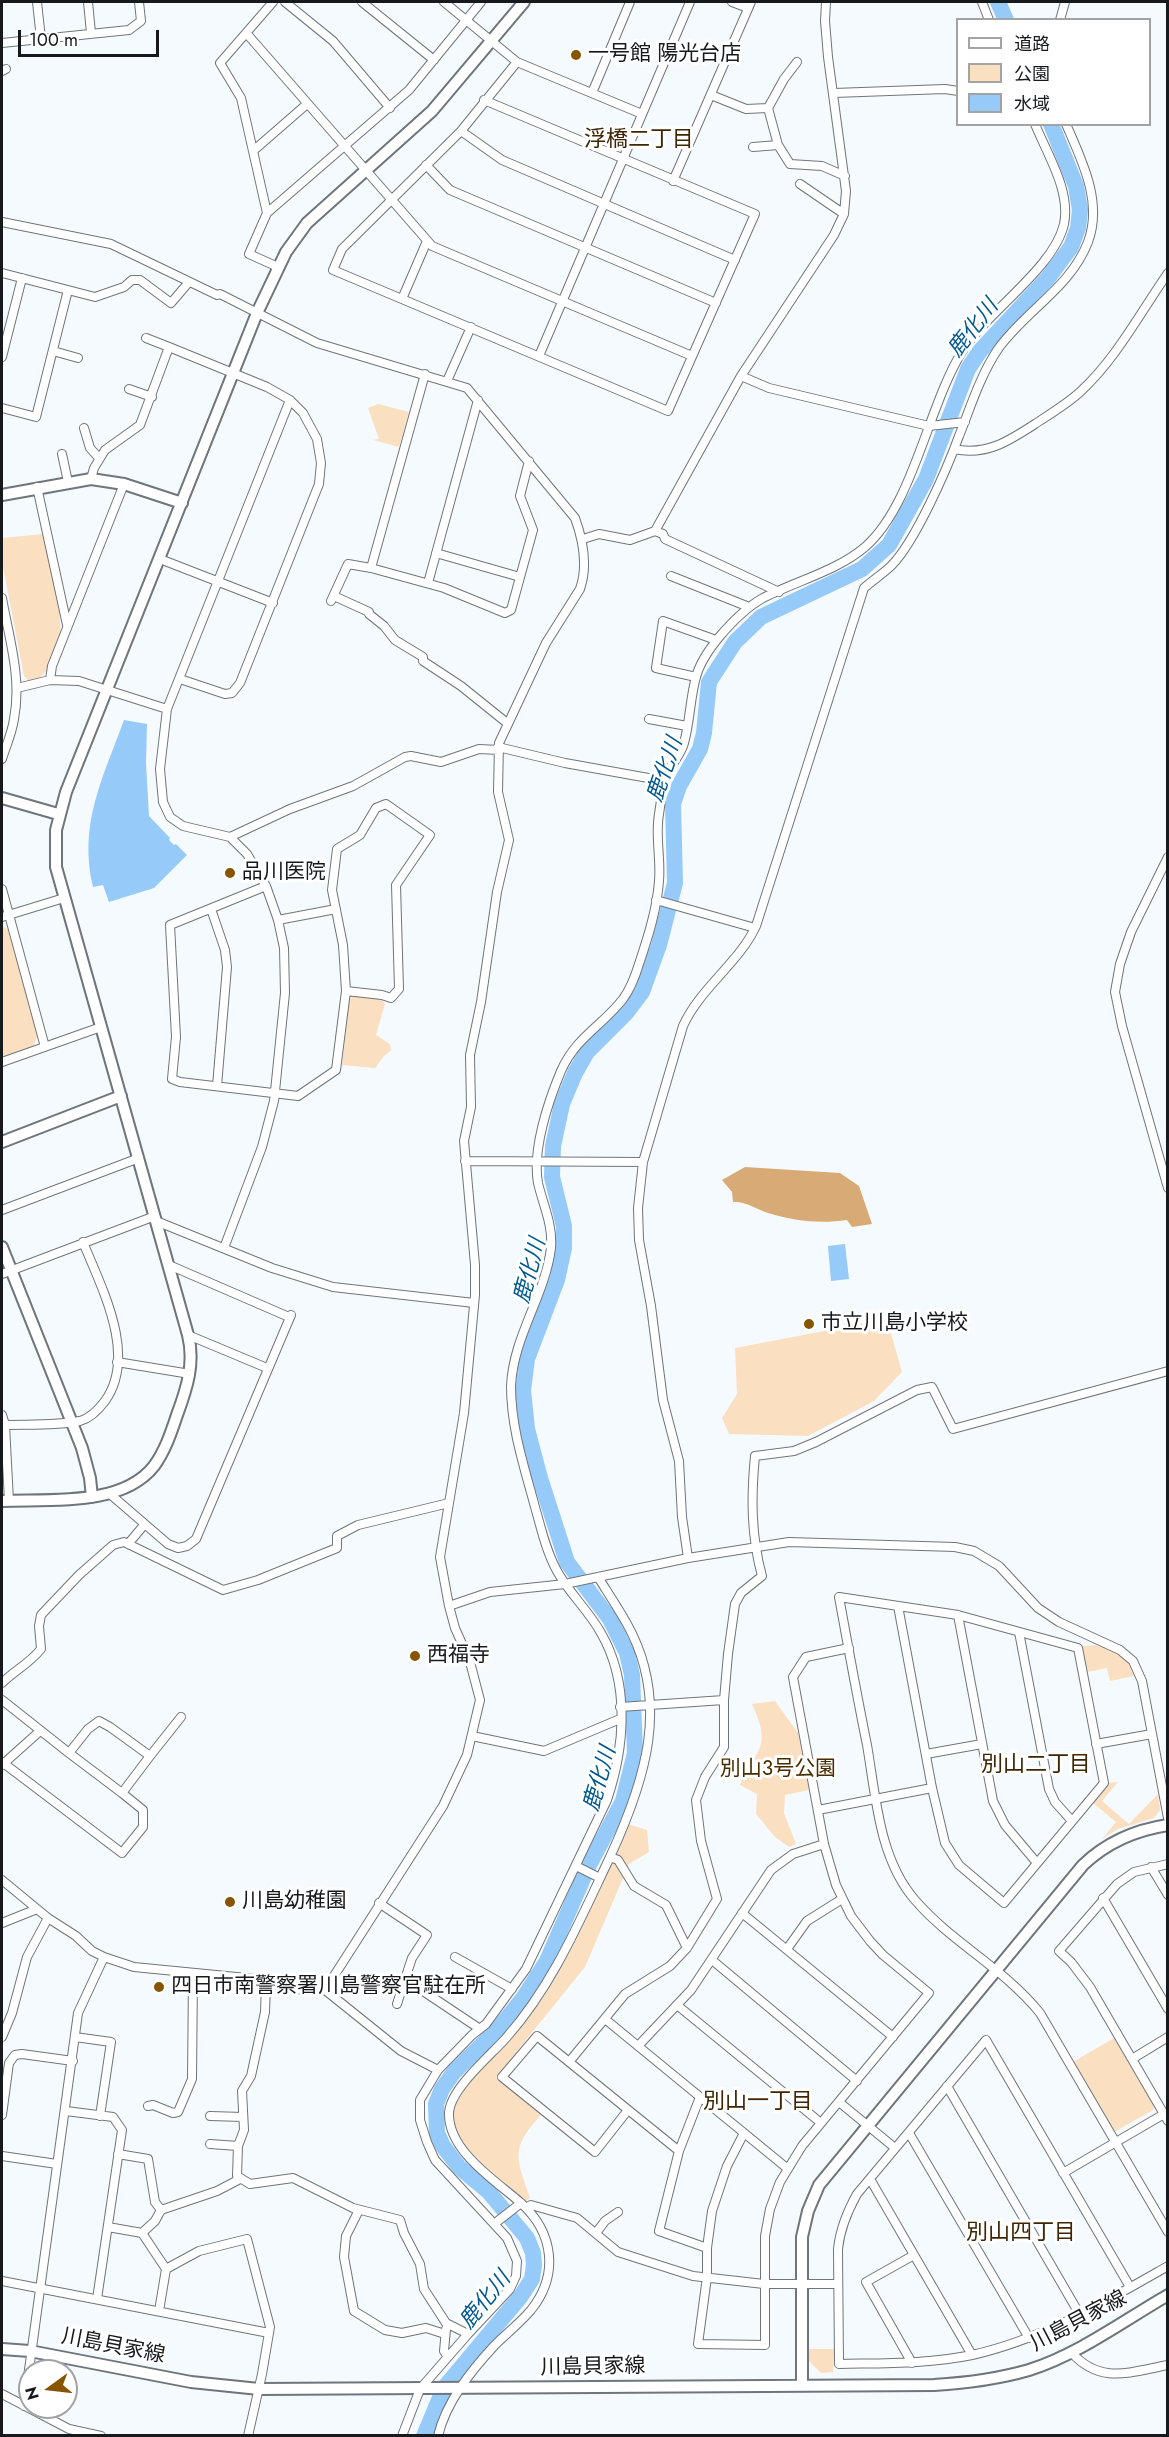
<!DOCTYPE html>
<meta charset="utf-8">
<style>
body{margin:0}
#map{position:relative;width:1169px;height:2437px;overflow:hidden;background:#f5faff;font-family:Jost,"Noto Sans JP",sans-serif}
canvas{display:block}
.frame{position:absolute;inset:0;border:3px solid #17191c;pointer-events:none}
.legend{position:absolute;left:956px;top:18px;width:195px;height:108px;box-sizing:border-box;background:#fff;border:2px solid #a2a3a4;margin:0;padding:8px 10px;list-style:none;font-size:18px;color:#17191c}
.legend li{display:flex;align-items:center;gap:12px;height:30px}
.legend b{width:30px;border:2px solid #a2a3a4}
.north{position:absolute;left:18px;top:2359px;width:60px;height:60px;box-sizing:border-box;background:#fff;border:2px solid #a2a3a4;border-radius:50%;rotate:255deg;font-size:16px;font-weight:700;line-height:24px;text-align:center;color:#17191c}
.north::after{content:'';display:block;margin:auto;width:21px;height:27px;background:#885400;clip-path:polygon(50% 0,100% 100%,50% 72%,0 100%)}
.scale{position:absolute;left:18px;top:30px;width:141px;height:27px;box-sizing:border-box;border:3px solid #17191c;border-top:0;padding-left:8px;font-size:18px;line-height:21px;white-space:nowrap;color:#17191c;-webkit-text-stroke:4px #fff;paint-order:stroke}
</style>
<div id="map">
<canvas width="1169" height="2437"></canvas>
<div class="frame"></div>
<ul class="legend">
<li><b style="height:8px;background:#fff"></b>道路</li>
<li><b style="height:16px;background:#fadfc1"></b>公園</li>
<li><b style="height:16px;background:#96caf9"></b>水域</li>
</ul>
<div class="north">N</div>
<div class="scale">100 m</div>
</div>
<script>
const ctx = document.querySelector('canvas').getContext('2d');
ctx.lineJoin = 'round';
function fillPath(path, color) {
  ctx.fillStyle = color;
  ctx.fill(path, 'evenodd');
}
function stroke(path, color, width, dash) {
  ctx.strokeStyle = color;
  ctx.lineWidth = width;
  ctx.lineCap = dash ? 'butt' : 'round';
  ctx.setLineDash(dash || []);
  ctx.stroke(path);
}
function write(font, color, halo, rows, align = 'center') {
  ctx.font = font + ' Jost,"Noto Sans JP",sans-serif';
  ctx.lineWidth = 6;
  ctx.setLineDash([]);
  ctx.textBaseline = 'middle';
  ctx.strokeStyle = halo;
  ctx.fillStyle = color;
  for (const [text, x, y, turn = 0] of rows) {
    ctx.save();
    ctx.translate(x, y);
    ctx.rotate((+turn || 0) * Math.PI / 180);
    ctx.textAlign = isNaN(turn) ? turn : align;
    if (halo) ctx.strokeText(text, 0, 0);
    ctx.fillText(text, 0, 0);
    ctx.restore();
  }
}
const green = new Path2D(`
 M378,404l31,8 -10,35 -26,-7 6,-1 -11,-31z
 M43,534l16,75 2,24 -15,39 -7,6 -10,3 -5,-5 -22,-114v-24z
 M2,926l6,3 30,106 -5,12 -31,11z
 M353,996l27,2 5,6 -9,31 14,9 1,6 -7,6 -9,12 -33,-3 7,-65z
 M887,1319l15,53 -28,29 -66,35 -79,-2 -7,-16 15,-24 -2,-46z
 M1102,1645l26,16 6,15 -24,5 -3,-13 -20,4 -5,-26z
 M775,1701l23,32 11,57 -24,5 -1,18 12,31 -7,3 -14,-10 -19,-23 1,-20 -17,-9c16,-38 33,-35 12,-81z
 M1118,1782l-16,19 27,23 29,-30 2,16 -6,8 -36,11 -16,10 14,-17 -23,-19 15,-20z
 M628,1824l19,6 2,22 -20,12 -44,103 -89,110 45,38c-31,33 -25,43 -11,83l-5,4c-18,-9 -59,-48 -68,-66 -5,-9 -6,-22 -5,-32l98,-118 14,-25z
 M1114,2038l40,68 -1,4 -37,21h-3l-40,-69z
 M809,2349h25l-1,23 -12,1 -12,-12z`);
const forest = new Path2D(`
 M745,1167l95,6 19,13 13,38 -20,3 -5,-7c-28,4 -52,1 -79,-7 -12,-4 -22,-12 -35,-11l-1,-10 -10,-12z`);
const water = new Path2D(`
 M124,720l23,4 -1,39 3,53 21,22 -1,2 5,5 2,-1 11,11 -33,33 -45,14 -6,-17 -10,2c-15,-63 10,-109 31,-167z
 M845,1244l4,35 -18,2 -3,-35z`);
const river = new Path2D(`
 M998,2l8,18
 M424,2436l20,-48 77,-92 11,-17 2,-14 -1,-12 -6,-15 -39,-47 -29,-24 -16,-21 -6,-13 -1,-29 6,-15 12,-17 44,-43 26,-32 23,-36 41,-94 35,-66 12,-48 -3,-78 -5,-22 -17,-34 -43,-57 -27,-84 -13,-49 -4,-39 4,-31 30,-79 7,-32v-22l-12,-49 1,-31 9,-42 13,-31 12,-21 40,-40 15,-20 17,-47 16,-62 -2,-79 6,-18 21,-37 4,-16 5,-51 26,-40 26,-25 101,-48 27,-24 37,-66 42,-110 12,-18 68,-73 23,-31 7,-19 2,-18 -4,-24 -25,-62`);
const street = new Path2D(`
 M37,2l4,37
 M88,2l3,31
 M273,2l-53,61 21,35 26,115 -18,41 29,13
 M285,2l48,39 57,67
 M362,2l72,58
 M444,2l73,60 125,52
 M732,2l16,6
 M982,2l7,18
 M1060,20l5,-18
 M247,34l185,212 260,110
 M2,43l127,-13 12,-9 -2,-19
 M2,71l4,-2
 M592,93l38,-91
 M834,93l111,-4 13,2
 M711,95l35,14 22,-1 10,37 12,19 32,2 23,10
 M484,100l271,114 -87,197 -335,-141 9,-21 119,-118 56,-69
 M768,108l16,-29 13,-17
 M461,131l41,29 233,100
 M753,147l25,-2
 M253,151l54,-47
 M426,165l24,25 266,113
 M673,181l78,-179
 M800,184l44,30
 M267,213l142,-123 72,-88
 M2,222l109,22 106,51 3,-1 97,49 150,45 108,130c8,22 13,48 5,71l-34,54 -47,100 -1,49 11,48 -12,52 -16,110 -11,53 1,52 -7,34 11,124v30l-11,118 -24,144 9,49 6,22 15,34 10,38 -13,55 -24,51 -118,184
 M2,273l66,17 -32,127 -34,-9
 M68,290l27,7 29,-10 8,-7h8l31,23 18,-21
 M402,299l25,-58
 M146,338l23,9
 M53,351l25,7
 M539,356l151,-354
 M2,357l20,-79
 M425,374l-54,194 73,20 61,25 6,-3 22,-80 -13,-34 9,-35
 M741,376l28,12 160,38 36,-4
 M447,381l24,-54
 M129,389l23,8
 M84,428l6,20 9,10
 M954,449c32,7 55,-8 81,-25 15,-10 32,-20 45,-32 36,-33 60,-79 88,-119
 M62,454l6,28
 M91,479l3,-11 11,-18 35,-25 29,-78 98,40 23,13 13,13 14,26 4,24 -2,21 -79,199 -8,10 -7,1 -45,-15
 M37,487l30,138
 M655,531l8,3 2,5 114,53
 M583,539l16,-5 31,6 25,-9 86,-155 93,-141 10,-21 2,-23 -18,-134 -3,-36 1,-19
 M436,553l84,24
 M160,559l113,44
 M671,576l78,31
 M428,583l50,-183
 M334,596l35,16v2l15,12 11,14 28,17v4l38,25 46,37
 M2,598c7,40 20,80 12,121 -2,14 -8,27 -12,40
 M331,601l17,-37 23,4
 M696,677l-40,-9 7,-47 53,19
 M50,680l2,-14 72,-182
 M17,688l33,-8 29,1 88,28
 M649,719l38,7
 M498,747l67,16 100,18
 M230,837l60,-28 63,-23 52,-29 6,-1 30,6 38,-13 20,1
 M1168,857l-37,75 -11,32 -5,28 7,34 46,162
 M266,886l-96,39 6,112 -4,42 8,3 118,14 38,-26 10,-79 -3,-46 -11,-55 5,-41 23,-14 16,-27 10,-4 44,31 -34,50 3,104 -8,9 -9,-3 -36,-4
 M2,889l43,158
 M656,900l99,28
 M211,909l14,41 2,17 -10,119
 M2,917l62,-19
 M278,920l58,-11
 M2,1062l99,-35
 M465,1161l178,1
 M2,1210l137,-52
 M156,1221l116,47 61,19 141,16
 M224,1248l38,-101 12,-46 11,-108 -1,-45 -6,-28 -12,-34 -19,-32 -17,-17 -47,-11 -13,-9 -7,-15 -3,-33 7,-60 123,-309
 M169,1265l120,52
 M2,1274l153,-58
 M188,1335l79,33
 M117,1362l73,12
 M2,1415l3,10 4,76
 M2,1425c25,-1 54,1 78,-4 11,-3 19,-12 25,-20 33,-46 -4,-114 -22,-159
 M110,1494l58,50 10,4 9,-2 9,-7 95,-224
 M128,1544l16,-19
 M688,1558l-6,-41 -3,-56 -16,-61 -12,-94 -12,-66 -1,-32 5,-46 40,-136c17,-38 56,-63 73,-100l108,-338c9,-8 20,-15 28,-23 24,-25 55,-96 67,-129 12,-30 21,-60 39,-87 27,-38 73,-62 90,-107 15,-40 -6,-81 -22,-118
 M598,1577c10,16 20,31 29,47 44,79 18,157 -17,233
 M449,1606l41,-14 75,-8 123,-26 101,-16 166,5 19,4 25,15 39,42 21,14 61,28 13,11 9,20 26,137
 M898,1606l34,182 13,55 14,22 45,38 100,-120 -26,-135 -120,-33 -119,-18c9,49 18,99 28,148 9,52 12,114 48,155 36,42 90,69 125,113l128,219
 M958,1615l35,186 12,24 32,38
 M1019,1632l30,157 6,13 17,19
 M2,1683c13,-13 27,-19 39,-34l-2,-23 2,-11 38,-40 34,-30 11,-3 99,48 35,-10 79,-32v-12l21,-11 91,-22
 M2,1700l67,53 19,-24 11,-8 11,6 40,29 -28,37 21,17v17l-21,26 -120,-91
 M620,1707l104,-7
 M472,1736l72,15 76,-32
 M1096,1744l56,-10
 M69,1753l53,40
 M926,1754l56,-10
 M150,1756l31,-39
 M2,1765l38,-34
 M818,1810l114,-22
 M1168,1864l-34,8 -17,12 -58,67 12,11 19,25 78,134
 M576,1866l24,12
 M1151,1867l17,28
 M2,1880l46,38 28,18 16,15 12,6 30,10 123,12c22,9 45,12 68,11l76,61 37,19
 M1103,1898l65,111
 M379,1903l48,32 -15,23 -7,21 75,50
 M742,1913l151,124
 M2,1923l35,-14
 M787,1949l20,-28 35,-22
 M455,1957l57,32
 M712,1960l145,121
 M266,1984l-1,28 -14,64 -9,15 2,39 -6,16 -1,30 13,8 43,-6 60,30 47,12 4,13 16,31 4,25 22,34 22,11
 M397,2004l8,-25
 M677,2005l144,118
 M605,2019l183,150
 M2,2037l10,-24 15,-56 21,-39
 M75,2037l36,5 -11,74
 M638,2046l53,-56 80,-120 22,-16 31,-10
 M1132,2059l36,-22
 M569,2062l56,-68 45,-28 17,-18 30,-49 -16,-58 -5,-41 9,-23 19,-30v-47l4,-46 7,-50 6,-11 21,-17c-11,-40 -11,-79 -7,-120l39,-5 22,-9 101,-52 15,-3 21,42 215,-58
 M947,2086l133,229
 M700,2097l-21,54 -20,80 48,17
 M839,2102l56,46
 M148,2106l5,-1 20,8 5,-1 14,-33 1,-105
 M628,2110l-33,42 -93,-75 35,-41 142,115
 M66,2111l47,6 9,13 -25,169
 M2,2115l7,-52 6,-8 7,-1 51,7
 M210,2116l33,1
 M744,2133l-17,33 -15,45 -5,37v29l-9,67 67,1v-109l5,-27 10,-27 22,-36 127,-153 -46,-38 -13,-14 -19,-25 -15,-31 -12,-41 -31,-167 13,-20 43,-9
 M909,2133l120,205
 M210,2144l28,2
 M118,2154l30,5 7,43 6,8 -6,11 -13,12
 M2,2156l55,8
 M1063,2173l101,-59
 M870,2179l102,176
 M521,2203c-25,-22 -73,-52 -72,-90 1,-24 41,-57 57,-75 47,-53 74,-118 104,-181l8,3 16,26 32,19 21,43
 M526,2208l5,-3 46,13 41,34 75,24 71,8h74
 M161,2210l56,-19 23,-12
 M359,2210l-13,26 -2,21 10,54 31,19 17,3 24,-5 19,6
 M108,2227l34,6 24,36
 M596,2233l9,-12 13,-9
 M2,2281l267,52
 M1130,2287l-144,-247 -129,154c-10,18 -17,35 -19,55l1,115c44,-1 89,0 133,-9 71,-16 133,-53 196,-89
 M159,2311l7,-42 33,-18 48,-12 23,88 -8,47 -14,62
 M446,2329l-2,22 4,6
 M1071,2352c29,33 59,20 97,13
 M912,2363l-46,-81 48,-27
 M2,2394l67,35 32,7
 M24,2406l54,-393 26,-56
 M402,2436l18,-47 48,-55 42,-45 6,-13 1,-15 -10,-23 -72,-78 -8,-18 -7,-22v-20l18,-30 34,-35 14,-11 40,-55 81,-169c18,-53 23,-117 -6,-167 -12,-22 -32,-40 -44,-62 -11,-20 -16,-43 -22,-64 -11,-41 -24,-79 -24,-121 2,-49 34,-90 40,-138 2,-24 -8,-43 -13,-65 -6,-33 10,-81 23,-112 15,-34 41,-45 62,-72 8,-11 12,-22 16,-35 9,-27 18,-55 20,-83 2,-23 -4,-45 0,-67 2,-12 3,-26 7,-38 5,-12 15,-21 18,-33 6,-21 6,-45 12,-66 4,-15 14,-29 24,-41 12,-14 27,-29 43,-38 33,-17 74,-27 102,-51 49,-43 63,-142 98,-197 26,-40 91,-82 101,-126 7,-33 -17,-70 -29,-100
 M438,2436c8,-34 33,-65 56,-90 12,-12 26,-23 37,-36 28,-35 23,-77 -10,-107l-27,21`);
const secondary = new Path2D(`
 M2,495l89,-16 33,5 58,19
 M2,798l56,16
 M2,1142l119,-46
 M2,1247l80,201 8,30 2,19
 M2,1501c47,-2 120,6 152,-35 11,-15 17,-33 23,-51 10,-27 18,-52 11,-80l-132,-468v-37l10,-38 191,-479 29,-61 21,-29 125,-112 92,-109
 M2,2349l28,2 161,31 68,7 675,-4c33,-2 64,-6 95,-15 50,-16 94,-49 139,-75
 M802,2385v-148l6,-26 11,-26 264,-320c24,-23 52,-35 85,-40`);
const markers = [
 [576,55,6,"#885400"],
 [230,873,6,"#885400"],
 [809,1324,6,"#885400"],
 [415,1656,6,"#885400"],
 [230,1902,6,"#885400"],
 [159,1987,6,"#885400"]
];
const poiNames = [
 ["一号館 陽光台店",588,55],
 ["品川医院",242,873],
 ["市立川島小学校",821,1324],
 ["西福寺",427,1656],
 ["川島幼稚園",242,1902],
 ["四日市南警察署川島警察官駐在所",171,1987]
];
const parkNames = [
 ["別山3号公園",778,1770]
];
const streetNames = [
 ["川島貝家線",1079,2322,-28],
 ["川島貝家線",113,2347,11],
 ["川島貝家線",593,2368,-1]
];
const neighbourhoodNames = [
 ["浮橋二丁目",639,141],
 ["別山二丁目",1036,1766],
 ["別山一丁目",758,2103],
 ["別山四丁目",1021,2234]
];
const waterNames = [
 ["鹿化川",974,329,-52],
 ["鹿化川",666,770,-71],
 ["鹿化川",531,1271,-75],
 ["鹿化川",601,1779,-74],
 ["鹿化川",486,2301,-51]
];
fillPath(green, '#fadfc1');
fillPath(forest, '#d8aa76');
fillPath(water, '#96caf9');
stroke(river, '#96caf9', 16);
stroke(street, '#6e757c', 10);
stroke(secondary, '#6e757c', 14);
stroke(street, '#fff', 8);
stroke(secondary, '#fff', 10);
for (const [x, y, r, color] of markers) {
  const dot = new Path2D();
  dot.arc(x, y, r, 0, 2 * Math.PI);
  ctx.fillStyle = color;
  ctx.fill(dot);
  stroke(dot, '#fff', 2);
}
write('21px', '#17191c', '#fff', poiNames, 'left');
write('21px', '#4a2c01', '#fff', parkNames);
write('21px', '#17191c', '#fff', streetNames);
write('22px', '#3e2503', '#fff', neighbourhoodNames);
write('italic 22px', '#005991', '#fff', waterNames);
</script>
